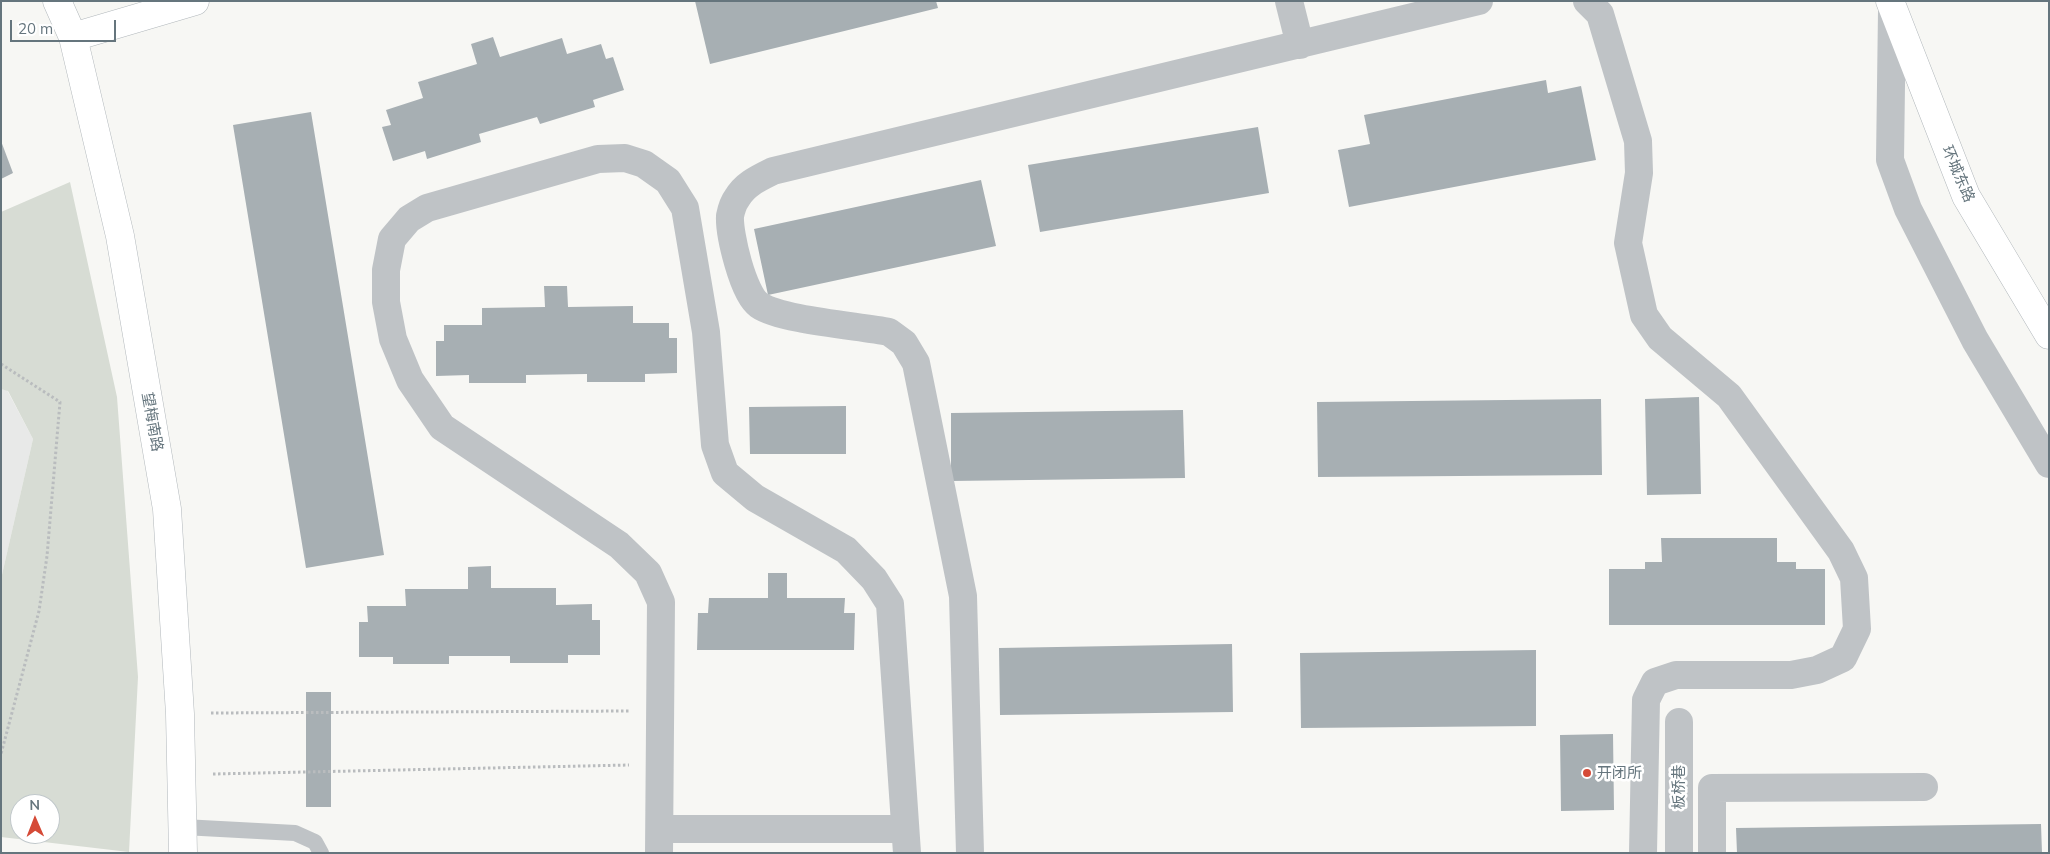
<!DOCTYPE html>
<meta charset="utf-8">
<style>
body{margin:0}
#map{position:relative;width:2050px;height:854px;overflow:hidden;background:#f7f7f4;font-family:Mulish,sans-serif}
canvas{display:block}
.frame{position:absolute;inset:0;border:2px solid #65757d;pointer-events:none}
.north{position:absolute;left:10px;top:794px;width:50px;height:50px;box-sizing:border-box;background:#fff;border:1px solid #c1c8cb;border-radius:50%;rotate:359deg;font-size:14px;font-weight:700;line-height:20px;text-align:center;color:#65757d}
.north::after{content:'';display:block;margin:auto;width:18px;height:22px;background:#d54a37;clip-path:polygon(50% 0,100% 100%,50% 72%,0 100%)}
.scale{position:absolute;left:10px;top:20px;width:106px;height:22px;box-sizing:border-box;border:2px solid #65757d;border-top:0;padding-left:6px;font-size:15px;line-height:18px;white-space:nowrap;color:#65757d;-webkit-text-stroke:4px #fff;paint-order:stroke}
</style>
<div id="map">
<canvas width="2050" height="854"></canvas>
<div class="frame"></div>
<div class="north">N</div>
<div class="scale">20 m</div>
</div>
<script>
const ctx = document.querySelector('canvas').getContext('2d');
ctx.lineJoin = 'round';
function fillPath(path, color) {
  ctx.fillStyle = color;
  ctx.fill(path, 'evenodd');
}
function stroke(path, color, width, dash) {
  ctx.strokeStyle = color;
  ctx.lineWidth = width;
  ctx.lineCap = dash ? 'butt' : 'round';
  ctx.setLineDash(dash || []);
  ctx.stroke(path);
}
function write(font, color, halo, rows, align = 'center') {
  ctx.font = font + ' Mulish,"Noto Sans SC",sans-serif';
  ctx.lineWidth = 5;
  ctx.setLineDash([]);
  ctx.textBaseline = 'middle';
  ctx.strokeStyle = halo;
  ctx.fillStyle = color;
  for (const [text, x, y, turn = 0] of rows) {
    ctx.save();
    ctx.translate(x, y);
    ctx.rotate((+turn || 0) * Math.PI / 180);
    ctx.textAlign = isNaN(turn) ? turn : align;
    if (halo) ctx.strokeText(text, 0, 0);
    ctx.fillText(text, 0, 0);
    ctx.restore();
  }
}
const built = new Path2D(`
 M1,389l6,1 26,49 -32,140z`);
const green = new Path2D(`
 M70,182l47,215 21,280 -9,175 -128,-15v-258l32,-140 -25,-48 -7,-2v-177zM20,804h30v30h-30z`);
const building = new Path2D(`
 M695,1h241l2,7 -228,56z
 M493,37l7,20 62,-19 5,16 34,-10 5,15 7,-2 11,33 -31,10 2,7 -55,17 -3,-7 -58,17 2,8 -54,17 -2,-8 -32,10 -11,-34 9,-2 -5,-15 37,-12 -5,-16 59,-18 -6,-20z
 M1546,80l2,13 33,-7 15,74 -247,47 -11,-57 32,-6 -6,-29z
 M311,112l73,443 -78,13 -73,-443z
 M1258,127l11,66 -229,39 -12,-67z
 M1,141l12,32 -12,6z
 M981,180l15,66 -228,49 -14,-66z
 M544,286h23l1,21 65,-1v17h36v15h8v35l-32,1v8h-58v-8l-61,1v8h-57v-8l-33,1v-35h8v-16h38v-17l63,-1z
 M1699,397l2,97 -54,1 -2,-96z
 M1601,399l1,76 -284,2 -1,-75z
 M846,406v48h-96l-1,-47z
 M1183,410l2,68 -234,3v-68z
 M1661,538h116v24h19v7h29v56h-216v-56h36v-7h17z
 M491,566v22h65v17l36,-1v16h8v35h-32v8h-58v-7h-61v8h-56v-7h-34v-35h9l-1,-16h39l-1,-17h63v-22z
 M768,573h19v25h58l-1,15h11l-1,37h-157l1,-37h10l1,-15h59z
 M1232,644l1,68 -233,3 -1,-67z
 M1536,650v76l-235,2 -1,-75z
 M306,692h25v115h-25z
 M1613,734l1,76 -53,1 -1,-76z
 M2041,824l1,29h-305l-1,-25z`);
const path = new Path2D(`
 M1,364l59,38 -13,154 -8,55 -38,143
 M211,713l418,-2
 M213,774l416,-9`);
const lane = new Path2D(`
 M183,827l112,6 20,9 6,11`);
const street = new Path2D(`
 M1289,1l11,44
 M1587,1l13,13 38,127 1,32 -11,70 16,72 16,23 69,58 112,155 13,27 3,51 -14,29 -26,12 -26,5h-115l-21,7 -9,18 -3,153
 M1892,11l-2,149 18,49 67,131 74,124
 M660,829h245
 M659,853l2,-251 -13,-29 -29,-28 -177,-118 -32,-47 -17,-41 -7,-37v-32l6,-31 17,-20 18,-11 171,-49 27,-1 19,6 24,17 17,27 21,124 9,113 10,28 30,25 91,52 28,29 16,25 17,249
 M970,853l-7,-257 -47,-233 -12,-20 -15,-11c-30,-6 -109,-12 -130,-27 -16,-11 -30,-71 -29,-89 1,-5 4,-14 7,-18 8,-14 22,-20 36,-27l706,-170
 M1679,853v-131
 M1712,853v-65l212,-1`);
const secondary = new Path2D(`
 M57,1l16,36 47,199 47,273 13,205 3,139
 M1890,1l76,195 83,139
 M73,37l122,-36`);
const markers = [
 [1587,773,5,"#d54a37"]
];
const streetNames = [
 ["环城东路",1958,174,67],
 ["望梅南路",152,422,80],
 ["板桥巷",1679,787,-90]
];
const poiNames = [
 ["开闭所",1597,773]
];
fillPath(built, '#e8e9e8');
fillPath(green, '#d7dcd4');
fillPath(building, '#a7afb3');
stroke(secondary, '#b1b7bb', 29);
stroke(path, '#b9bcbe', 3, [2.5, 2.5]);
stroke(lane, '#bfc3c6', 16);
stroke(street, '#bfc3c6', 28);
stroke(secondary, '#fff', 28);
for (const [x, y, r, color] of markers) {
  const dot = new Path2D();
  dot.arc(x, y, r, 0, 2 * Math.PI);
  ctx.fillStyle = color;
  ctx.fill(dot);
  stroke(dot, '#fff', 2);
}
write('15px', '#65757d', '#fff', streetNames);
write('15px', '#65757d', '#fff', poiNames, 'left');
</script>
